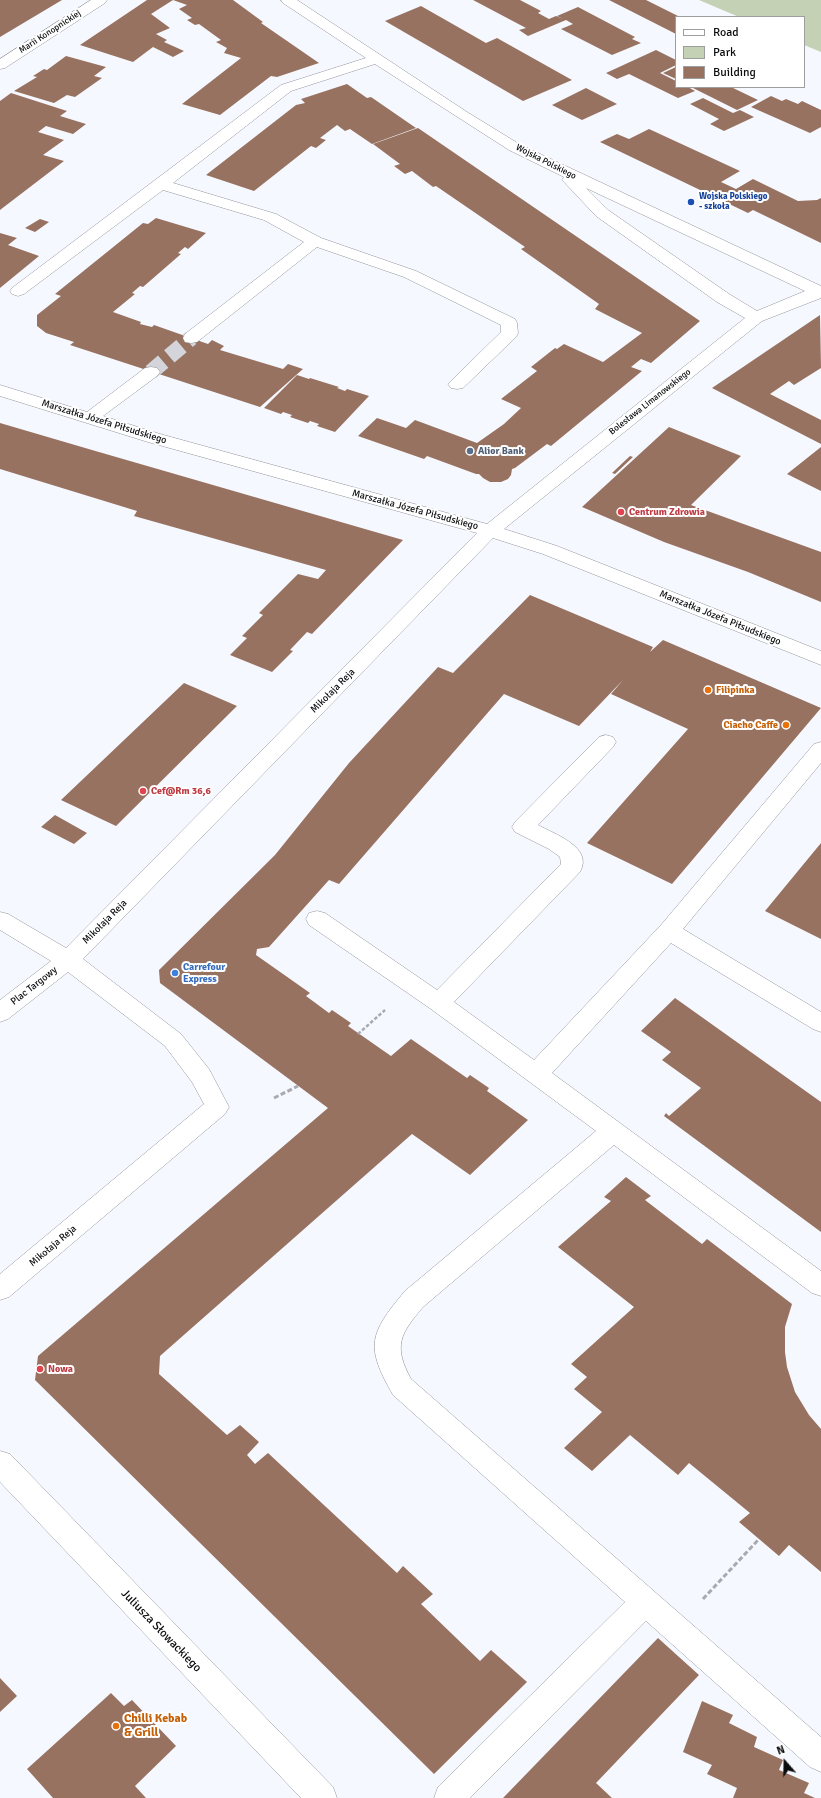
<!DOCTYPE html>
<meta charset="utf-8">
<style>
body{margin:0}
#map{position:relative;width:821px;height:1798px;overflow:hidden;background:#f6f8ff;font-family:Signika,sans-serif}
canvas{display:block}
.legend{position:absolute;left:675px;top:16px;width:130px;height:72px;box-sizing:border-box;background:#fff;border:1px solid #9d9e9f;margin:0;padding:5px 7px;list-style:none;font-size:12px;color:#0b0c0e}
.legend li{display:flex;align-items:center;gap:8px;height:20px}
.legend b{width:20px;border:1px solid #9d9e9f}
.north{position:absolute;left:765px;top:1742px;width:40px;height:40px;-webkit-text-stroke:3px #fff;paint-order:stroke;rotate:340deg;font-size:11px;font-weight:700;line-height:16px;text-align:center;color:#0b0c0e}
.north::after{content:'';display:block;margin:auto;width:14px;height:18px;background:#0b0c0e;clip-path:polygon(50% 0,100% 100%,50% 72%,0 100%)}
</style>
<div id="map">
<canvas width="821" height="1798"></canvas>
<ul class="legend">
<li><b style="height:5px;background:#fff"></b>Road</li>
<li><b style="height:11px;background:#c4d1b5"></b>Park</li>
<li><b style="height:11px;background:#987260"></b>Building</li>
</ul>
<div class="north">N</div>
</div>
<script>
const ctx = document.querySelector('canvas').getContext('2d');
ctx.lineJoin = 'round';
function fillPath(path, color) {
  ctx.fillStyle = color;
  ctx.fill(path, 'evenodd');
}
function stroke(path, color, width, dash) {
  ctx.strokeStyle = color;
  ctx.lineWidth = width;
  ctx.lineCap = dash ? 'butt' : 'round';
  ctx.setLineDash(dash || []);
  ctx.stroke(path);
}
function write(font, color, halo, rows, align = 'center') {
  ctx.font = font + ' Signika,sans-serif';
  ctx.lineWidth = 4;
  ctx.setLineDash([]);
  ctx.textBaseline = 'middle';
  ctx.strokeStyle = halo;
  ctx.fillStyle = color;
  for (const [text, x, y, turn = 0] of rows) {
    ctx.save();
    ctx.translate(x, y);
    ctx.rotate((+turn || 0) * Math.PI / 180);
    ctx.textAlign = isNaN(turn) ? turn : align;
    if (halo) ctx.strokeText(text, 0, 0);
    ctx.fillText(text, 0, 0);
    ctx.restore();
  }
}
const green = new Path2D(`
 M699,0h122v52l-17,-7v-28h-65z`);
const building = new Path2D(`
 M0,0h62l-62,37z
 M147,0h26l-22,14 19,14 -14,6 11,6 -3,2 20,9 -11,6 -20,-10 -20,15 -53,-17z
 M173,0h60l30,22 -2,1 58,40 -42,14 -6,-1 -51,39 -38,-11 59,-46 -17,-5 3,-5 -11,-6 5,-2 -22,-16 -4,1 -8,-5 5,-2 -13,-9 8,-4z
 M473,0h47l21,11 -3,2 11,6 7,-3 7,3 -6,-3 21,-9 57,30 -3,2 9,4 -29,12 -51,-26 12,-5 -7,-4 -38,16 -9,-6 7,-2z
 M609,0h37l34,17h-4v17z
 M421,6l65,37 11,-5 75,42 -49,21 -138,-80z
 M656,50l20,10v5l-16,8 16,8v6h12l7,4 -17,7 -49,-24 -12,5 -11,-6z
 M66,56l40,11 -12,9 8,2 -27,19 -8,-2 -13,8 -40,-12 23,-14 -4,-1 11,-7 3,1z
 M676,67v12l-13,-6z
 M347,84l20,14 4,-1 45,31 -44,16 -22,-15 -5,2 -8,-6 -17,13 6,2 -10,8 -5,-2 -57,45 -48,-16 90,-70 9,-2 -4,-4z
 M691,87h40l27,13 -21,10z
 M586,88l31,16 -35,16 -30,-15z
 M11,93l56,18 -7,5 26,8 -13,10 -27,-8 -8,6 26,8 -21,15 21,6 -64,49v-109z
 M771,96l11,5 4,-2 12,5 4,-3 19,9v17l-11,6 -59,-26z
 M703,98l30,15 7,-3 14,7 -30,14 -14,-7 9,-5 -29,-15z
 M418,128l282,193 -49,42 -10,-4 -10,8 11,4 -91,75 -4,-2 -32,24 -3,1 -1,6 -3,4 -7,3h-11l-7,-4 -4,-4h-3l-49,-18 -3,3 -66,-23 19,-18 29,10 9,-8 62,23 27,-19 17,-16 -20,-9 36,-28 -6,-4 24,-19 2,1 7,-5 39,18 39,-29 -47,-24 4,-5 -78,-55 4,-2 -89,-61 -3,1 -21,-16 -7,3 -11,-8 6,-2 -27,-20z
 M649,129l91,42 -19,11 15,7 17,-10 45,22 19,-1 4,-2v45l-68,-33 -5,3 -148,-71 17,-8 12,5z
 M156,218l50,15 -18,16 -3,-2 -7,6 3,1 -38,33 -3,-1 -8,7 3,1 -22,18 28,10 -1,2 12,3 2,-2 54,19 4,-4 12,6 -4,4 63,19 5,-5 15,5 -43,38 -190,-62 4,-3 -28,-9 -9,-7v-11l24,-19 -6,-2 88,-71 5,1z
 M40,219l9,3 -14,10 -10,-4z
 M0,233l17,5 -9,7 31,11 -39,32z
 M820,315l1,53 -27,17 -5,-4 -19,13 51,26v24l-109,-56z
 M297,375l12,4 1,-1 29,9 -2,1 8,3 2,-2 22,7 -34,36 -18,-6 2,-2 -9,-3 -2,2 -18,-6 2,-2 -9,-3 -2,2 -17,-6z
 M0,423l92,27 311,90 -91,94 -5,-2 -17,18 3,1 -21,21 -42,-17 17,-17 -5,-2 21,-21 -4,-2 39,-39 20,5 8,-9 -192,-54 3,-5 -137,-42z
 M669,427l72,29 -50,49 130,47v50l-73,-30 -84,-30 -82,-35z
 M821,447v44l-34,-17z
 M630,456l3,1 -18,17 -3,-1z
 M530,595l123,52 -3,5 13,-12 158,68 -149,176 -85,-41 101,-114 -77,-35 12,-14 -44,46 -75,-32 -165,190 -10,-4 -60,67 -12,2 -1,6 54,38 -4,3 23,17 3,-3 19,13 -3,3 43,30 20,-17 56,39 3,-3 19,13 -2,3 41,29 -58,55 -58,-41 -252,222 -1,18 68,61 13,-10 19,17 -12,13 8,9 13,-11 129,120 6,-7 30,28 -12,10 59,57 11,-11 36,32 -93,92 -399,-394 3,-24 290,-248 -168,-125 -1,-13 116,-115 74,-92 89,-96 15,6z
 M184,683l53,23 -121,120 -55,-26z
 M55,815l32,18 -13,11 -33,-17z
 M821,843v96l-56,-28z
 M675,998l146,104v130l-157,-116 2,-3 3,3 32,-28 -39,-28 9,-8 -30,-21z
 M626,1177l25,19 -6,4 57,44 5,-5 85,65 -7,23v25l2,15 8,25 14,23 12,14v143l-32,-27 -10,11 -40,-34 11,-9 -61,-50 -11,12 -48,-40 -38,36 -28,-23 38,-36 -28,-23 13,-12 -16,-13 63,-57 -76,-60 53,-46 -7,-4z
 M658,1638l41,37 -103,108 16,15h-109z
 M0,1678l17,18 -17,16z
 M111,1693l13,13 8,-6 44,46 -41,40 11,12h-93l-26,-29z
 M702,1701l31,14 -4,8 28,14 -3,10 29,13 -4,10 30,13 -5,10 11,5h-82l4,-10 -30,-14 5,-9 -29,-13z`);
const minorTunnel = new Path2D(`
 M151,372l40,-34`);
const pathFar1 = new Path2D(`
 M358,1034l27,-24`);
const path = new Path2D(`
 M274,1098l24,-12
 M703,1599l56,-60`);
const minor = new Path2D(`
 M91,0h16l-2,3 -100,65 -5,1v-10z
 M281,0h16l170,112 52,32 302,142v12l-59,23 -258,208 53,17 264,105v14l-278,-111 -50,-16 -410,421 98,75 28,35 20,38 -4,7 -216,183 -9,3v-26l204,-170 -12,-22 -27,-36 -97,-74 -60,47 -8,3v-22l51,-39 -51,-31v-18l8,2 58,34 411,-415 -329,-91 -148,-46v-11l87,27 58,-44 6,-1 6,1 3,4 -3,4 -54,40 57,18 327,90 258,-206 -28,-16 -121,-86 -31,-33 -3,-3 2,-3 -55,-27 -134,-86 -84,27 -118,92 103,31 45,24 95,33 99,48 2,4 1,10 -2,4 -53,51 -6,1 -6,-1 -3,-4 53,-52v-7l-97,-48 -87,-30 -120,95 -6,1 -6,-1 -2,-4 2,-4 119,-92 -40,-22 -101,-30 -139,104 -6,2 -6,-2 -2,-3 2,-3 269,-203 85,-27 -83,-55zM586,188l219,103 -48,20 -28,-17 -121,-84z
 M606,735l7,2 3,5 -3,5 -75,78c16,9 56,22 42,47l-126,130 80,58 127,-135 153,-181 7,-2v21l-138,166 138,83v20l-8,-3 -142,-86 -119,130 269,198v25l-9,-3 -198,-148 -191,162c-23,27 -30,39 -12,72l410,358v35l-11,-5 -164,-146 -176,177h-36l4,-11 187,-185 -232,-207c-28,-49 -24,-61 12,-104l191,-160 -165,-122 -122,-84 -3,-6 3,-6 8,-2 8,2 112,77 124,-126 -1,-7 -11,-8 -34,-17 -3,-5 3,-5 84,-85z
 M0,1451l10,3 323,333 4,11h-36l-301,-316z`);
const markers = [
 [691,202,4,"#1a4fb4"],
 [470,451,4,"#5c6f8a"],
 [621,512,4,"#e0444e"],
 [708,690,4,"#e8710a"],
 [786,725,4,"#e8710a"],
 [143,791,4,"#e0444e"],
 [175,973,4,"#3f7fe0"],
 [40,1369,4,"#e0444e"],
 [116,1726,4,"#e8710a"]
];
const farStreetnames = [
 ["Marii Konopnickiej",50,32,-33],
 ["Wojska Polskiego",546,162,27],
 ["Bolesława Limanowskiego",650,402,-38]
];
const farTransitnames = [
 ["Wojska Polskiego",699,197],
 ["- szkoła",699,207]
];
const streetNames = [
 ["Marszałka Józefa Piłsudskiego",104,422,17],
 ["Marszałka Józefa Piłsudskiego",415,510,15],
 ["Marszałka Józefa Piłsudskiego",720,618,22],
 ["Mikołaja Reja",333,691,-45],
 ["Mikołaja Reja",105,922,-45],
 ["Plac Targowy",34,986,-38],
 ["Mikołaja Reja",53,1246,-40]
];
const serviceNames = [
 ["Alior Bank",478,451]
];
const healthNames = [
 ["Centrum Zdrowia",629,512],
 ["Cef@Rm 36,6",151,791],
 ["Nowa",48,1369]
];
const foodNames = [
 ["Filipinka",716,690],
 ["Ciacho Caffe",778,725,"right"]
];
const shopNames = [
 ["Carrefour",183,967],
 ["Express",183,979]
];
const nearStreetnames = [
 ["Juliusza Słowackiego",161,1631,46]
];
const nearFoodnames = [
 ["Chilli Kebab",124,1719],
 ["& Grill",124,1733]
];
fillPath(green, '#c4d1b5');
fillPath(building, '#987260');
stroke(minorTunnel, '#d3d5db', 16, [16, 8]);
stroke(minor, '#92949b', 1);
stroke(pathFar1, '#a8aaaf', 2.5, [3.5, 2]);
stroke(path, '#a8aaaf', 3, [5, 2.5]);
fillPath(minor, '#fff');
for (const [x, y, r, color] of markers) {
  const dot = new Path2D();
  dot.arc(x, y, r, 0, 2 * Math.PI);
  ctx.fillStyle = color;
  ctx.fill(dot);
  stroke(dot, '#fff', 1.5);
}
write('9px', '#0b0c0e', '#fff', farStreetnames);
write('bold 9px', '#164399', '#fff', farTransitnames, 'left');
write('10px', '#0b0c0e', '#fff', streetNames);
write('bold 10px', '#4e5e75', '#fff', serviceNames, 'left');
write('bold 10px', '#be3a42', '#fff', healthNames, 'left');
write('bold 10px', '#c56008', '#fff', foodNames, 'left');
write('bold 10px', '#366cbe', '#fff', shopNames, 'left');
write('12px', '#0b0c0e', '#fff', nearStreetnames);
write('bold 12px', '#c56008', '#fff', nearFoodnames, 'left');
</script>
